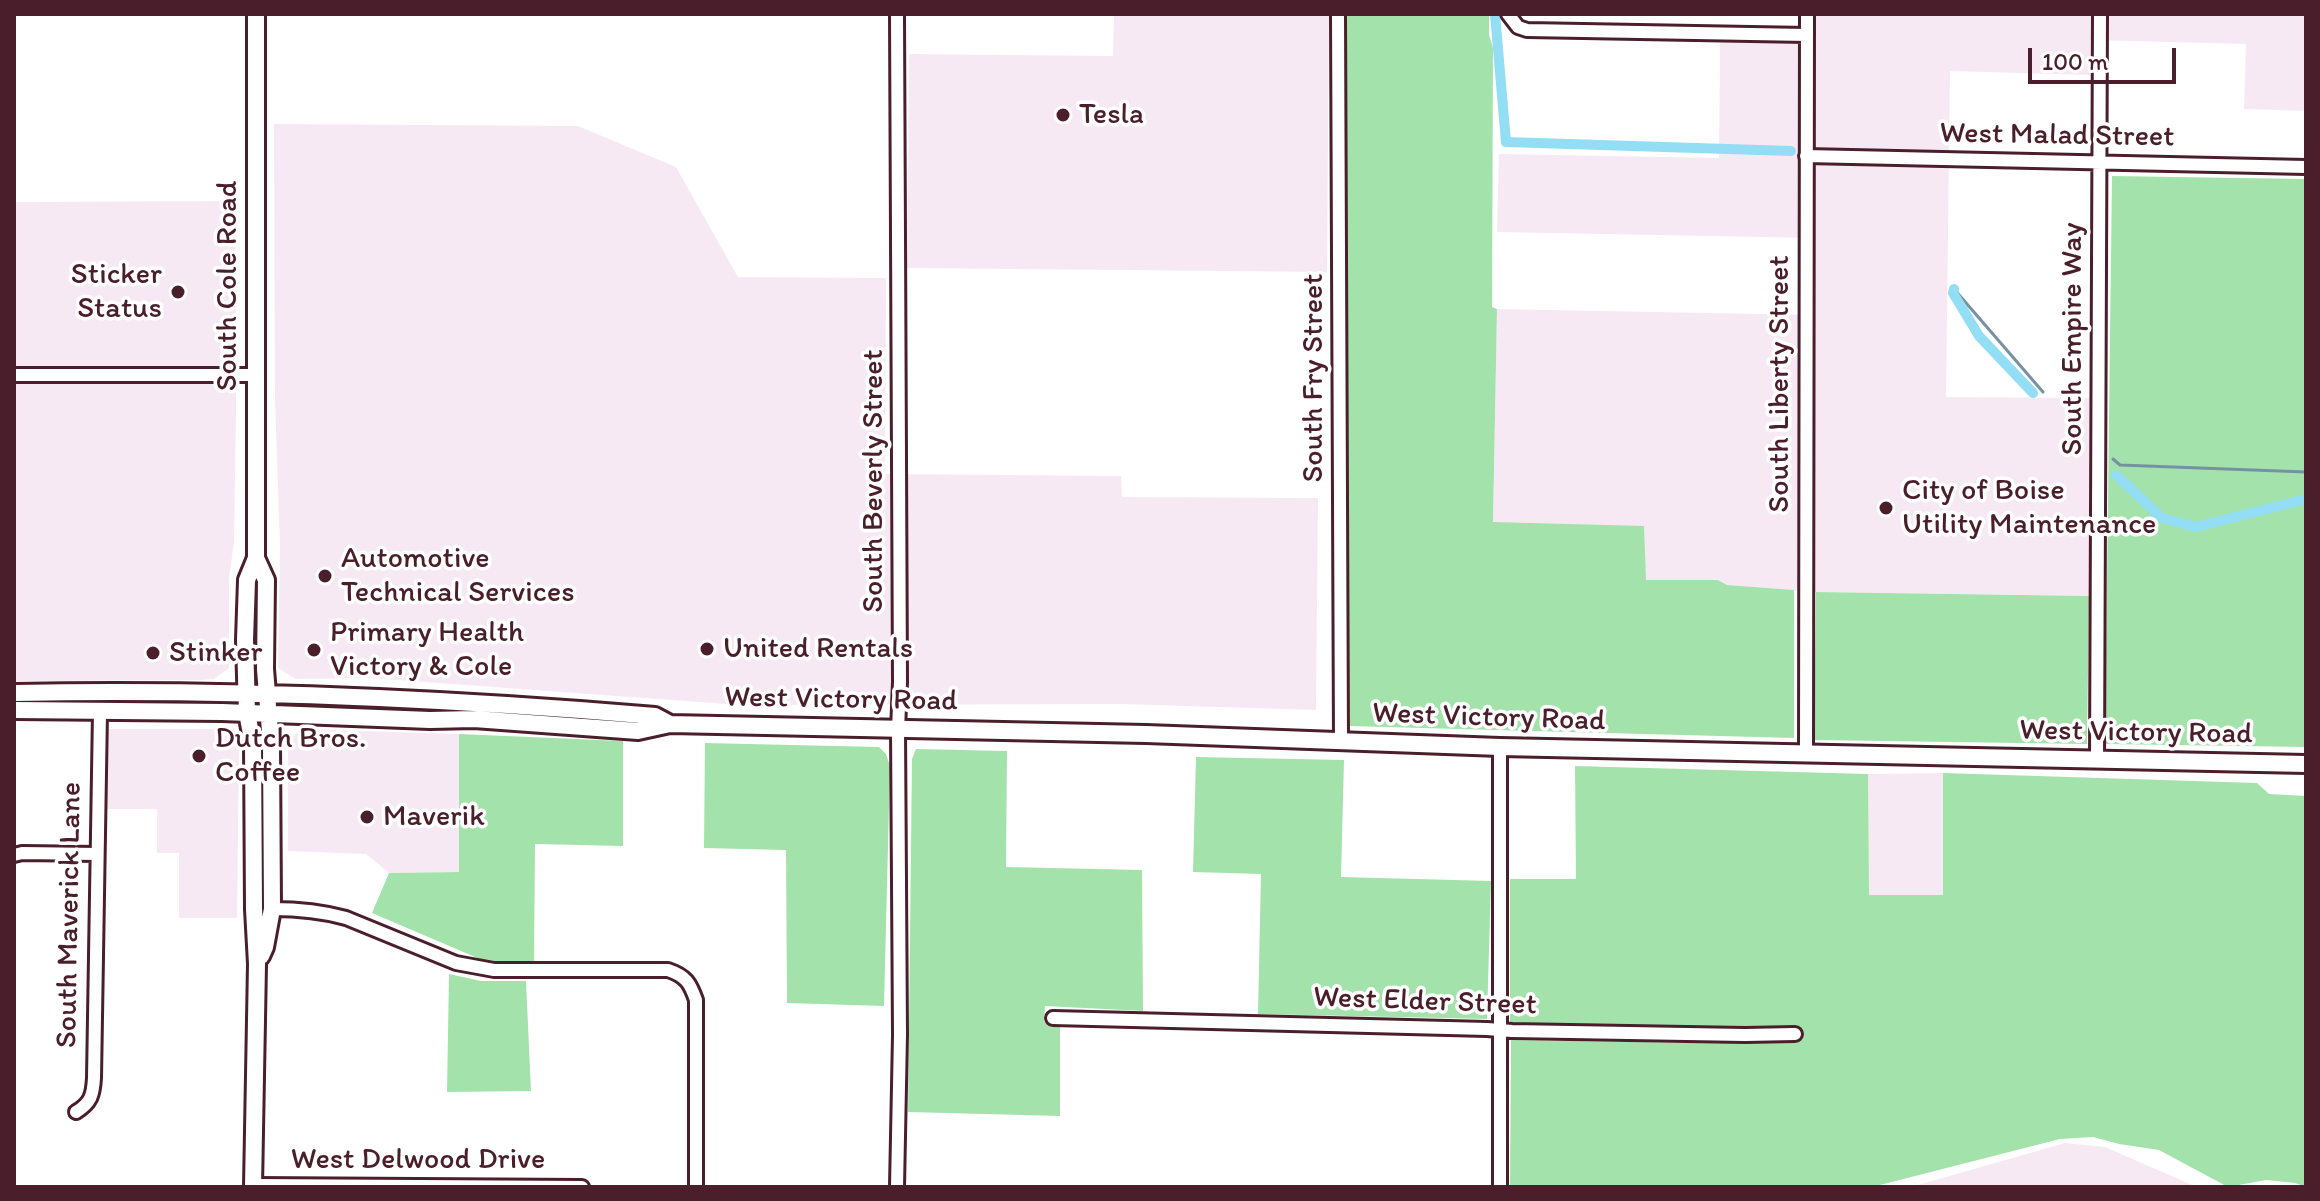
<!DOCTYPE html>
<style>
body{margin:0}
#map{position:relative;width:2320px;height:1201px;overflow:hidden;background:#fff;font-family:Itim,sans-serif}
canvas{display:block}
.frame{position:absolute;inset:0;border:16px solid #4a1f2b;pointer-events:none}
.scale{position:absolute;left:2028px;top:48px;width:148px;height:36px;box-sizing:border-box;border:4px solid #4a1f2b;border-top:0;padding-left:10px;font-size:24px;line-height:28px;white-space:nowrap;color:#4a1f2b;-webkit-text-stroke:6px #fff;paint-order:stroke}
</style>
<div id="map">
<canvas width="2320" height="1201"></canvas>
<div class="frame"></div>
<div class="scale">100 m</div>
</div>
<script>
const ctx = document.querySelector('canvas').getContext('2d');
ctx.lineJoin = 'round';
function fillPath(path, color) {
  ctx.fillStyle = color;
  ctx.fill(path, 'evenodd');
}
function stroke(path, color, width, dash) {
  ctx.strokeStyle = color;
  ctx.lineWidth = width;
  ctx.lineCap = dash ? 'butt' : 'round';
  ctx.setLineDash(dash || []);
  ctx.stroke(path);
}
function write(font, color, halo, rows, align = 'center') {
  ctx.font = font + ' Itim,sans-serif';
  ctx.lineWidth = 7;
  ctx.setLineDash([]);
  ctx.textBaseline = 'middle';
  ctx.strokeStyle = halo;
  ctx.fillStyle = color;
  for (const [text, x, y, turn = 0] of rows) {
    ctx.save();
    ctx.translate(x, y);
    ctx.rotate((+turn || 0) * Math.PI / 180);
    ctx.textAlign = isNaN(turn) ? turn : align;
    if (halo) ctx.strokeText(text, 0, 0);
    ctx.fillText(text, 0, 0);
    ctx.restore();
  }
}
const built = new Path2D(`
 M1114,14h215l-2,258 -420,-4 2,-214 204,2z
 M1815,14h491v97l-62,-2 2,-65 -155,-4 -1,35 -140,-4 -4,326 143,1v198l-273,-4 -89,-7 -9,-5h-72l-153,-58 4,-213 317,6 1,-77 -318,-6 2,-78 220,4 1,-119 94,-1z
 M274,124l304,2 98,41 62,110 148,1 -1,196 236,2 1,21 196,1 -2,212 -196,-6 -380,1 -371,-27 -73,1 -18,-11 2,-122 -5,-146z
 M235,201l1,212 -2,129 -5,37v89l-15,11 -13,1 -187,1v-479z
 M95,729h127l17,18 -2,171h-58v-65h-22v-44h-62z
 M299,729l160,5v138l-70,1 -23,-19 -78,-3v-106z
 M1943,773v122h-75v-121z
 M2065,1143l40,4 92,40h-286z`);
const green = new Path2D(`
 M1347,14h142v21l4,13 -1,259 5,2 -4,213 151,4 2,54h72l9,5 67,5v148l-447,-12z
 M2112,176l194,3v568l-201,-3z
 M1816,592l273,4 -2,148 -273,-4z
 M459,734l164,7v105l-88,-2 -1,118h-47l-115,-49 17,-40 70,-1z
 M705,743l174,4 7,7 4,12 -6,240 -97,-3 -1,-153 -82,-2z
 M916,749l91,2 -1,116 136,3 1,141 -98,-5 -1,16h16v94l-152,-4 4,-353z
 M1196,757l148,3 -3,117 150,4 -4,138 -229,-5 3,-140 -68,-2z
 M1575,766l293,8 1,121h74v-122l314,10 12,11 37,2v391l-11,-4 -29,-3 -38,7 -69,-37 -40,-6 -26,-7 -33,2 -188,48h-362l1,-147 182,3 107,-4 -1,-11 -289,-4v-145h66z
 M449,974l32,7h45l5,110 -84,1z`);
const stream = new Path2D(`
 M1954,289l89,103
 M2113,459l7,6 186,7`);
const canal = new Path2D(`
 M1495,14l11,128 285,9
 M1954,289l-1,4 26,43 54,57
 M2116,475l46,43 34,9 110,-28`);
const minor = new Path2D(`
 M1338,14l3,727
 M1508,14l10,13 9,3 280,5
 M1806,156l500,11
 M14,375h242
 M1806,754l1,-740
 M2097,760l3,-746
 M14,855l8,-2 75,1
 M272,909c26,0 49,2 74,9l110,45 38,7h174c18,6 22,13 28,30v187
 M1053,1018l434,11 25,2 233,4 50,-1
 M76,1112c15,-9 17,-17 18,-34l6,-366
 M253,1185l329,2
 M897,1187l3,-152 -2,-305 2,-48 -3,-668
 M1500,1187v-440`);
const major = new Path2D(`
 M256,558l10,22 -1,89 6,75 1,165 -7,38 -4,9
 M14,693c214,-4 428,5 641,23l15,8
 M14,710l208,2 208,8 44,-1 164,12 32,-7 476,10 354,13 806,17
 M253,1187l4,-223 -3,-55 -1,-165 -6,-31 -2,-73 2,-60 9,-22v-544`);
const markers = [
 [1063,115,8,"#4a1f2b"],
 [178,292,8,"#4a1f2b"],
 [1886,508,8,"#4a1f2b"],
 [325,576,8,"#4a1f2b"],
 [707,649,8,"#4a1f2b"],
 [314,650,8,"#4a1f2b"],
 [153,653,8,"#4a1f2b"],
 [199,756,8,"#4a1f2b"],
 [367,817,8,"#4a1f2b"]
];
const poiNames = [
 ["Tesla",1079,115],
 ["Sticker",162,275,"right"],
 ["Status",162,309,"right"],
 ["City of Boise",1902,491],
 ["Utility Maintenance",1902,525],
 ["Automotive",341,559],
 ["Technical Services",341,593],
 ["Primary Health",330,633],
 ["Victory & Cole",330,667],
 ["United Rentals",723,649],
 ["Stinker",169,653],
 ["Dutch Bros.",215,739],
 ["Coffee",215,773],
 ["Maverik",383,817]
];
const streetNames = [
 ["West Malad Street",2057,136,1],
 ["South Cole Road",228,286,-90],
 ["South Empire Way",2073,339,-90],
 ["South Fry Street",1314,378,-90],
 ["South Liberty Street",1780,384,-90],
 ["South Beverly Street",874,481,-90],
 ["West Victory Road",841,700,1],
 ["West Victory Road",1489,718,2],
 ["West Victory Road",2136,733,1],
 ["South Maverick Lane",70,915,-89],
 ["West Elder Street",1425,1002,2],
 ["West Delwood Drive",418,1160]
];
fillPath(built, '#f7e9f3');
fillPath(green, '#a3e3ab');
stroke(stream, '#7691a4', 3);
stroke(canal, '#93ddf5', 10);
stroke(minor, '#4a1f2b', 18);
stroke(major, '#4a1f2b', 22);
stroke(minor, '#fff', 12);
stroke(major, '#fff', 16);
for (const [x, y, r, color] of markers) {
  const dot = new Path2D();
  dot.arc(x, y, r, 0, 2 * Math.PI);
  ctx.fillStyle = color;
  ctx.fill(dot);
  stroke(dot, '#fff', 3);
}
write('30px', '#4a1f2b', '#fff', poiNames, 'left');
write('30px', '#4a1f2b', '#fff', streetNames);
</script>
